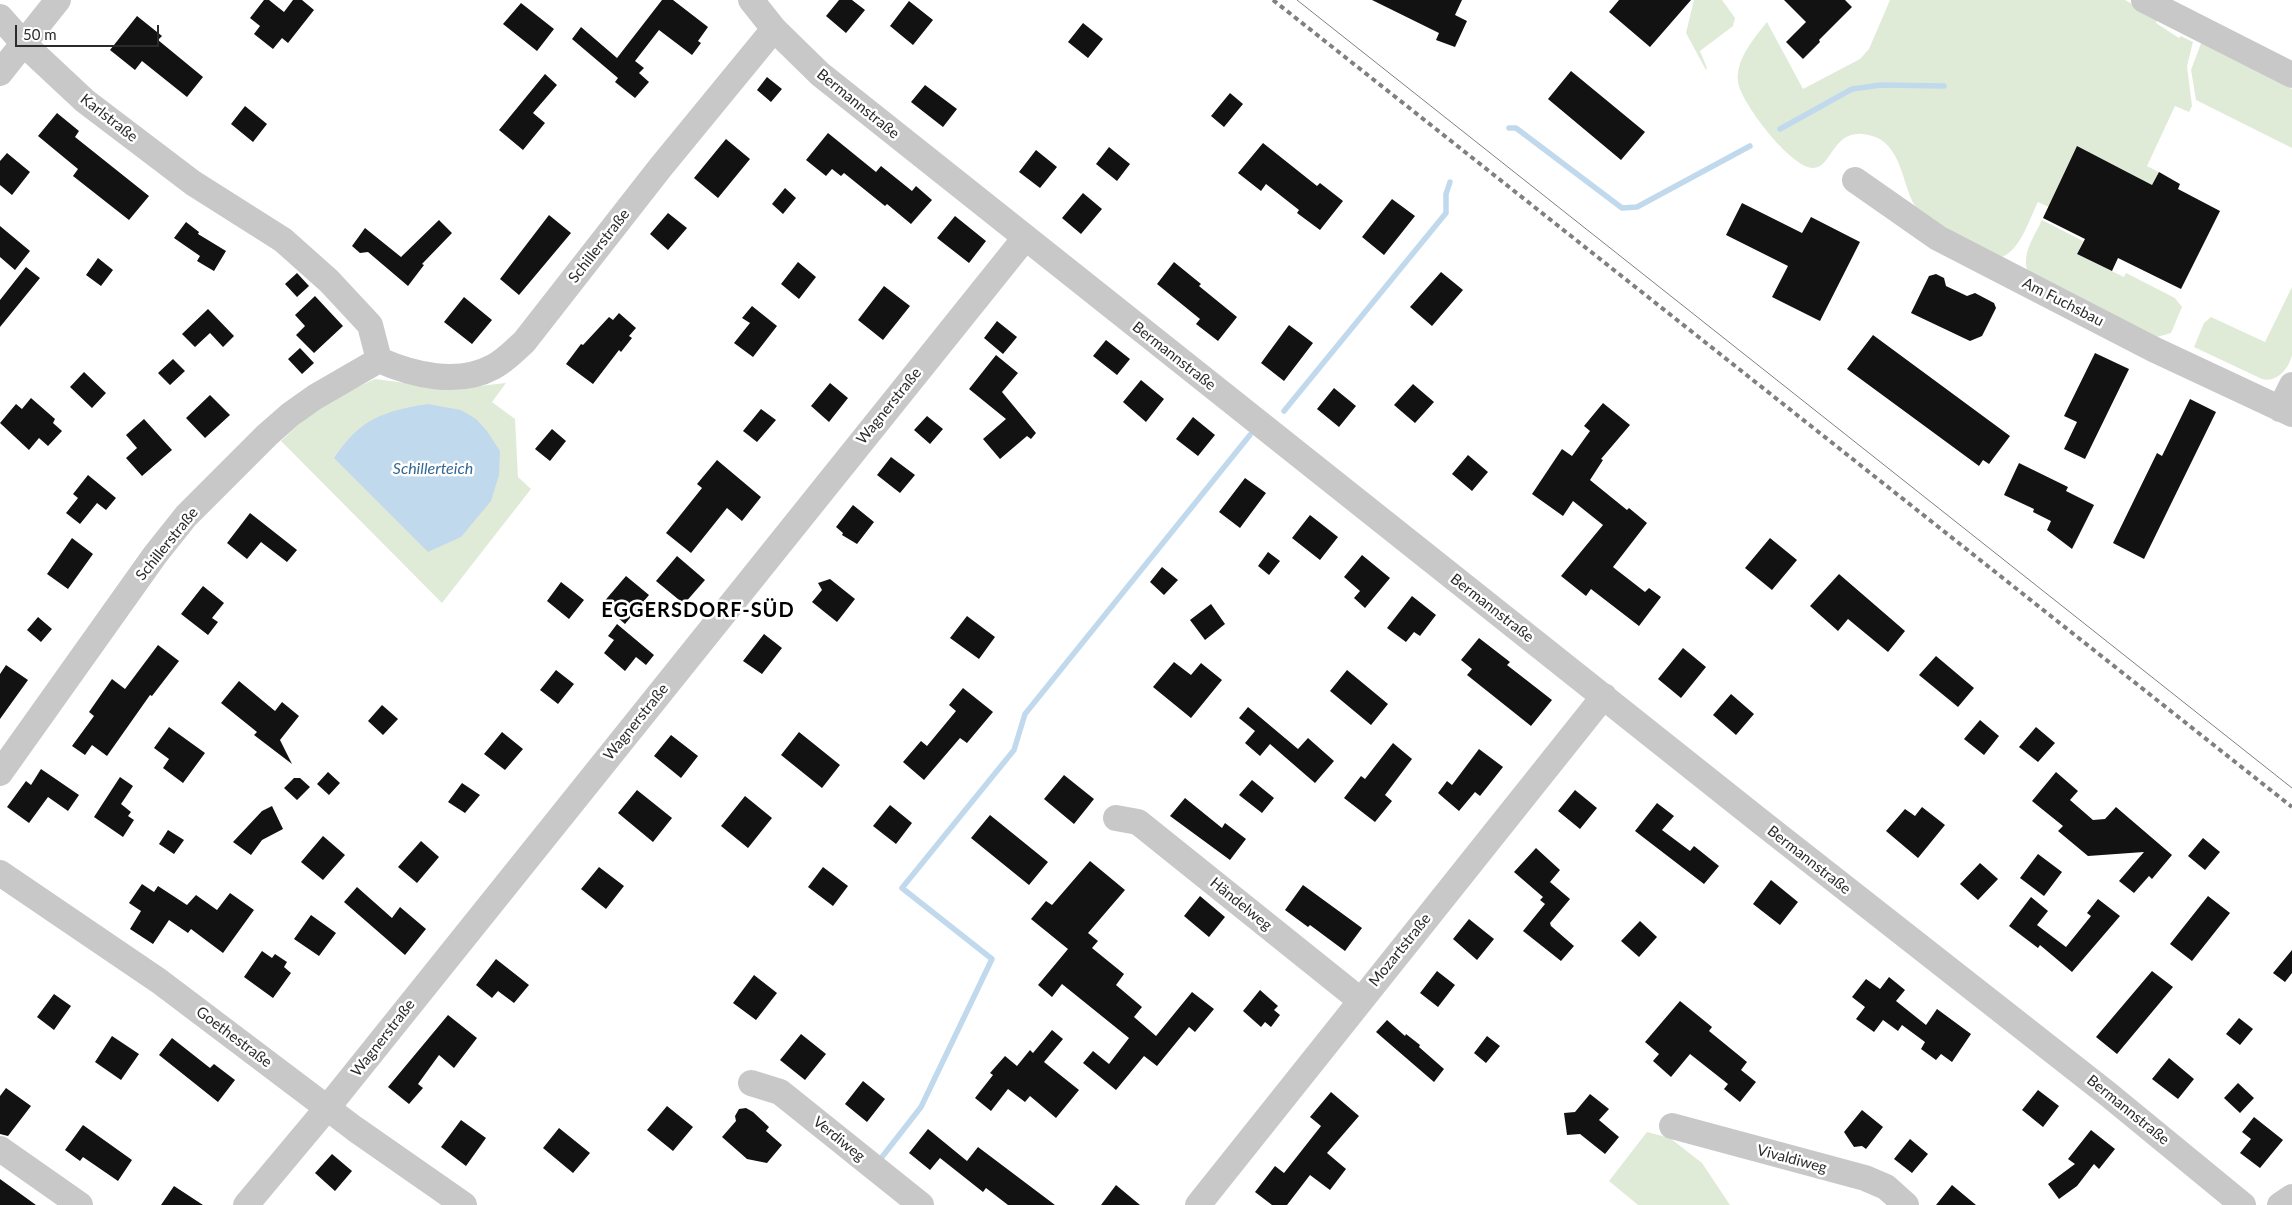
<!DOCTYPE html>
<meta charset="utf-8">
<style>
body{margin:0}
#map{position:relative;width:2292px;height:1205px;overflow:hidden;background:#fff;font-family:Lato,sans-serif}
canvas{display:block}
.scale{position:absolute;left:15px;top:25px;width:144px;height:22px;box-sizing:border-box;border:2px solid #2b2b2b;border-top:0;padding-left:6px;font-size:15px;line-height:18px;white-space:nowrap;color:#2b2b2b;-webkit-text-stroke:4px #fff;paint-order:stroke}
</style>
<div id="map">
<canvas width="2292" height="1205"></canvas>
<div class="scale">50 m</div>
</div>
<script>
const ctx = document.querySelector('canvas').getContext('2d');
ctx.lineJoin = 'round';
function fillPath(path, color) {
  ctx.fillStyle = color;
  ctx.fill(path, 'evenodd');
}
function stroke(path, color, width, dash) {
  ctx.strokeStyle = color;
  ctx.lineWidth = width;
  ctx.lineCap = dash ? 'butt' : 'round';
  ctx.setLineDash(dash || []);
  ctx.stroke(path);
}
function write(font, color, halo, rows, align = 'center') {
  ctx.font = font + ' Lato,sans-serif';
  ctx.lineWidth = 5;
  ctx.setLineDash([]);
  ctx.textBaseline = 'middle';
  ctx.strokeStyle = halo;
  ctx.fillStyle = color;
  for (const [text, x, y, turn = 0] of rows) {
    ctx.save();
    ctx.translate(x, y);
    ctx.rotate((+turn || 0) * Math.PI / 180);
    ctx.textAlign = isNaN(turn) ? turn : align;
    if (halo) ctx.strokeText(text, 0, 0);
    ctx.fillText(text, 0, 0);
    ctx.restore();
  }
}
const green = new Path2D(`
 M1694,0h28l13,18 -2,8 -33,25 7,17 -1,2 -20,-37z
 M1890,0h235l33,18 -2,5 23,15 2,-2 12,6 -6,24 5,40 -3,6 -14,-6 -28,60 12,6 -7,13 -103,22 -11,-5c-10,19 -19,56 -45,57 -12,-8 -73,-45 -78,-53 -12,-20 -12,-48 -31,-64 -6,-5 -14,-7 -21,-8 -31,-3 -31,34 -50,34 -22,0 -72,-65 -75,-86 -3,-22 17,-45 29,-60l36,67 57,-30 9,-10z
 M2203,38l89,51v59l-96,-48 -5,-30z
 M2042,220l41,21 -6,13 47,23 2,-4 49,25 7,9 -11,26 -14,4 -129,-65c-7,-18 6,-35 14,-52z
 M2292,287c0,21 0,48 0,68 -3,14 -16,28 -30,24l-68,-32 10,-24 7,-6 54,25z
 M375,379l77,10 54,-6 -14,19 23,17 3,58 13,12 -89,114 -161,-162 40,-37z
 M1647,1132l23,6 32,25 28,42h-92l-29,-24z`);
const water = new Path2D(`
 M428,404l33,6 15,9 11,12 13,20 -1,24 -8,26 -30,36 -33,15 -94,-94c26,-39 49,-47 94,-54z`);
const stream = new Path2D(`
 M1509,128h7l106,80 15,-1 113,-61
 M1780,129l72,-40 29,-4 63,1
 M1284,411l162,-198v-19l4,-12
 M882,1157l39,-50 71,-148 -90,-71 112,-138 11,-36 225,-279`);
const building = new Path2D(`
 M264,0h5l15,12 9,-12h9l12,10 -26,33 -6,-5 -9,11 -19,-15 6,-8 -10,-8z
 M662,0h11l35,27 -10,14 3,2 -9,12 -33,-25 -24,31 9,7 -5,5 10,9 -14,16 -20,-16 3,-4 -46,-39 9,-12 36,31z
 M839,0h13l13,10 -19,23 -20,-17z
 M1372,0h90l-7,15 12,6 -12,26 -19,-7 3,-7z
 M1619,0h72l-41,47 -41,-35z
 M1784,0h61l7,7 -33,33 1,2 -17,17 -17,-17 20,-20z
 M909,1l24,19 -20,25 -23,-19z
 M521,3l33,26 -17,22 -34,-27z
 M137,16l25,20 -4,4 45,37 -16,20 -45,-36 -7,9 -25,-20z
 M1083,23l20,16 -15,19 -20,-16z
 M1571,71l74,61 -24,28 -73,-61z
 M545,74l12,11 -24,28 12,10 -22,27 -24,-20z
 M767,77l15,12 -11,13 -14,-12z
 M925,85l32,24 -14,18 -32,-25z
 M1230,93l13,11 -19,23 -13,-11z
 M245,106l22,18 -14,18 -22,-18z
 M57,113l22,18 -4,6 74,59 -20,24 -56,-44 5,-7 -40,-33z
 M828,133l48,39 5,-6 31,25 4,-5 16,14 -21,24 -24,-20 -2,2 -41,-33 -3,3 -9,-7 -6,7 -20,-16z
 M726,139l24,20 -32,39 -24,-20z
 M1263,143l54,43 3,-3 23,18 -23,29 -23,-17 2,-3 -33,-26 -5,7 -23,-18z
 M2077,146l75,39 7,-13 21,12 -2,5 42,22 -39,78 -63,-31 -6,13 -35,-17 8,-15 -42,-21z
 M1109,147l21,17 -13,17 -21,-17z
 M1036,150l21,17 -17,21 -21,-16z
 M7,153l23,19 -18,23 -12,-10v-24z
 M785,188l11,10 -13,16 -11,-10z
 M1083,193l19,16 -21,25 -19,-16z
 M1392,199l23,17 -31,39 -22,-18z
 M1742,203l60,30 9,-16 49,25 -40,79 -48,-24 16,-31 -62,-31z
 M668,213l19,15 -19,22 -18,-16z
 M549,215l22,18 -52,62 -19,-16z
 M955,216l31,25 -17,22 -32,-25z
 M439,220l13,13 -30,31 2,1 -16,21 -40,-34 -8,1 -8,-7 13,-18 36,29z
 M186,222l13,10 -1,2 28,17 -12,20 -17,-10 3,-5 -26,-18z
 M0,226l30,25 -15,19 -15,-13z
 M98,258l15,12 -12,16 -15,-11z
 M798,262l18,15 -17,22 -18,-15z
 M1174,262l27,22 -2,2 38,31 -19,24 -22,-17 4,-5 -43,-35z
 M26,267l14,11 -40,49v-27z
 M1441,272l22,18 -31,36 -22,-19z
 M297,273l12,13 -12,11 -12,-13z
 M1936,274l8,4 2,8 21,10 8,-3 19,10 2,5 -14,28 -12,5 -59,-28 18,-37z
 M884,286l26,20 -27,34 -25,-20z
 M315,296l28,30 -29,27 -18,-18 9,-9 -10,-11z
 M464,297l28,23 -20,24 -28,-22z
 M752,306l25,20 -24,31 -19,-14 16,-20 -8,-5z
 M208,309l26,27 -11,11 -13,-14 -15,14 -13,-13z
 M619,313l17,15 -7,8 3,2 -11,14 -2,-2 -26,34 -27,-20 15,-20 2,1 26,-28 4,3z
 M997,321l20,16 -14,17 -19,-16z
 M1289,325l24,18 -29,38 -23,-18z
 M1873,335l137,101 -21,28 -6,-4 -4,6 -132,-97z
 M1106,340l24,19 -13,16 -24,-19z
 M300,348l14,15 -12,11 -14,-15z
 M2095,353l34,16 -44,90 -21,-10 13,-27 -13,-6z
 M996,355l22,18 -16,19 34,41 -5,6 -4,-3 -27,23 -17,-20 23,-20 -37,-30z
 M173,359l12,12 -15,14 -12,-12z
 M84,372l22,21 -14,15 -22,-21z
 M1141,380l23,19 -18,23 -23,-20z
 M830,383l18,15 -19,24 -18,-16z
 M1413,384l21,18 -19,21 -21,-18z
 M1334,388l22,18 -17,21 -22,-18z
 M210,395l20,20 -25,23 -19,-20z
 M31,398l24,21 -2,4 9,8 -14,15 -9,-8 -10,12 -29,-27 16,-19 6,5z
 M2190,399l26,13 -72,147 -31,-16 44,-90 5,3z
 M1603,403l27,22 -29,34 2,1 -13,20 37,30 2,-2 18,15 -34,44 32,25 4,-4 12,9 -22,29 -48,-37 -5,7 -25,-20 42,-51 -30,-24 -10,15 -31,-22 30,-45 10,7 18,-25 -6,-5z
 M761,409l15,11 -19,22 -14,-11z
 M927,416l16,13 -13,15 -16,-14z
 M1193,417l22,18 -17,21 -22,-17z
 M144,419l28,31 -30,26 -16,-18 11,-10 -11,-13z
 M552,429l14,12 -16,20 -15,-12z
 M1468,455l20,17 -16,19 -20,-17z
 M891,457l24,18 -15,18 -23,-18z
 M717,460l44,37 -19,24 -15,-13 -36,45 -25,-20 36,-45 -5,-4z
 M2019,463l49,24 -2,4 28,14 -22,44 -25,-19 4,-9 -18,-9 1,-3 -30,-14z
 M88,475l28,23 -10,12 -9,-7 -17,21 -14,-11 12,-15 -5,-4z
 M1245,478l21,15 -26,35 -21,-16z
 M853,505l21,17 -17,22 -15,-9 1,-2 -7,-6z
 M250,513l47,37 -10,12 -26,-20 -14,17 -20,-16z
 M1310,515l28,22 -18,23 -28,-22z
 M72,538l21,16 -25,35 -21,-15z
 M1770,538l27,22 -25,30 -27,-22z
 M1268,552l12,9 -11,14 -11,-9z
 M1362,555l28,23 -25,30 -11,-10 6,-7 -16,-14z
 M677,556l28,24 -21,24 -28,-23z
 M1162,567l16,13 -14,15 -14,-13z
 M1839,574l66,57 -17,21 -40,-33 -10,12 -28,-25z
 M626,576l23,19 -24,29 -23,-20z
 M830,579l25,20 -18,23 -25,-20 10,-12 -4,-7z
 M561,582l23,18 -15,19 -22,-18z
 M203,586l21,17 -12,15 6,4 -10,13 -27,-21z
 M1412,596l24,19 -16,21 -6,-4 -8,10 -19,-14z
 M1211,604l14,20 -20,16 -15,-20z
 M967,616l28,21 -16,22 -29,-21z
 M38,617l14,12 -11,13 -14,-12z
 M617,624l37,31 -8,10 -10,-8 -11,14 -21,-18 10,-13 -6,-4z
 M764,634l18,14 -20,26 -19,-13z
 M1479,638l31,24 -3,3 45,35 -21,26 -64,-51 5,-6 -11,-9z
 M158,645l21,16 -27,35 -2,-1 -43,61 -15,-11 -7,10 -13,-9 22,-30 -5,-4 23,-33 13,10z
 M1683,648l23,19 -25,31 -23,-19z
 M1936,656l38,32 -16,19 -39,-32z
 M1174,662l17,13 10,-12 21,17 -31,38 -38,-31z
 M6,665l22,15 -28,39v-45z
 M556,670l18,14 -16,20 -18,-14z
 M1347,670l41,34 -17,21 -41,-34z
 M239,681l36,30 7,-9 17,14 -19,24 12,24 -38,-29 3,-3 -36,-29z
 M963,688l30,24 -26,31 -7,-5 -36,42 -21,-18 18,-21 6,5 29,-35 -7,-6z
 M1731,694l23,20 -18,21 -23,-20z
 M382,705l16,14 -15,16 -15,-14z
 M1248,707l50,42 10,-11 26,23 -19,22 -45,-39 -10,12 -15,-13 10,-12 -16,-13z
 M1980,720l19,16 -15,19 -20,-16z
 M169,727l36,26 -22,30 -20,-15 6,-9 -15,-11z
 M2036,727l19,16 -17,19 -19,-15z
 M502,732l21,17 -18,21 -21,-16z
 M799,732l41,33 -18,23 -41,-33z
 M671,735l27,21 -17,22 -27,-22z
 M1393,743l19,16 -27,36 7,6 -17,21 -31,-24 17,-22 4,3z
 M1479,749l24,18 -23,29 -5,-4 -16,19 -21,-18 9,-12 5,4z
 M41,769l38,26 -11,16 -20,-14 -19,26 -22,-16 19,-26 5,4z
 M328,772l12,11 -11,12 -12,-11z
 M2056,772l22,19 -8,9 23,20 12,-1 11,-12 56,48 -20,24 -3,-3 -15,17 -15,-12 25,-29 -56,4 -30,-25 5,-5 -31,-25z
 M1064,775l30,24 -20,25 -30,-25z
 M120,777l13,9 -12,18 10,8 -3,4 6,4 -11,17 -29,-20z
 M294,778h6l10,9 -13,13 -13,-12z
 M1252,780l22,18 -12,15 -23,-18z
 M462,783l18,12 -15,18 -17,-11z
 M637,790l35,28 -19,24 -35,-29z
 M1575,790l22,18 -17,21 -22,-18z
 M745,796l27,22 -24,30 -27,-22z
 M1185,798l37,30 3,-5 21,16 -16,21 -60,-44z
 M1657,803l17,13 -12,14 28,21 4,-5 25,20 -15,18 -69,-53z
 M890,805l22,18 -16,21 -23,-18z
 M272,806l11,23 -21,11 -11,15 -18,-13 29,-31z
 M1922,807l23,18 -27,33 -32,-27 19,-22 10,7z
 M990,815l58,47 -19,23 -58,-47z
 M168,830l16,10 -10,14 -15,-10z
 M323,836l22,19 -22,25 -22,-18z
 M2203,838l17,14 -15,18 -17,-14z
 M421,841l18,16 -22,26 -19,-16z
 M1536,848l24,22 -10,12 20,17 -20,24 1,3 23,20 -13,15 -38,-30 22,-27 -5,-4 3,-3 -29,-25z
 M2038,854l24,18 -18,24 -24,-18z
 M1090,861l35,29 -37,43 10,8 -6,7 32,26 -8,11 26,22 -8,10 22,19 36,-44 22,17 -19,23 -6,-5 -32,39 -13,-10 -28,34 -33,-27 10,-12 16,13 20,-26 -67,-54 -10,13 -14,-12 30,-36 -37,-30 15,-18 6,4z
 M1980,863l18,16 -20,21 -18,-16z
 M599,867l25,19 -18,23 -25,-20z
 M823,867l25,19 -15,20 -25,-19z
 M1771,880l27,22 -18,23 -27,-21z
 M142,884l12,8 4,-6 29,19 9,-10 21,15 13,-17 24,17 -31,43 -32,-24 -3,4 -19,-13 -16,24 -23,-15 11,-18 -12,-8z
 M1303,885l59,43 -17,23 -35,-26 -2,2 -23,-17z
 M357,887l35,31 8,-11 26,22 -21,26 -61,-53z
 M1200,896l25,21 -16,20 -25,-21z
 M2208,896l22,17 -38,48 -22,-17z
 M2031,897l17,14 -11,14 29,22 25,-31 -4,-3 11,-14 22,17 -48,56 -32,-27 -2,3 -29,-22z
 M311,915l25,18 -17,23 -25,-17z
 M1469,919l25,20 -17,21 -24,-21z
 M1640,921l17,16 -18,20 -18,-16z
 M2292,950v23l-7,9 -12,-9z
 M262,951l10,7 3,-4 12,8 -3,5 7,6 -18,25 -29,-21z
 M496,959l33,26 -15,18 -16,-12 -6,7 -16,-13z
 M1437,971l18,14 -17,22 -18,-14z
 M2152,971l21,16 -56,67 -21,-17z
 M754,975l23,18 -21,27 -23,-17z
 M1889,977l16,13 -9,11 30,24 11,-16 34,25 -19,28 -11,-8 -5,6 -15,-11 4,-7 -23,-17 -4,6 -15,-11 -9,12 -18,-13 9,-12 -13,-10 14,-18 14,10z
 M1260,990l18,16 -4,4 6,5 -9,12 -6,-5 -4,5 -18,-16z
 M54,994l17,12 -17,24 -17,-13z
 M1680,1001l32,26 -3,4 38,31 -6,8 15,12 -16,20 -16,-13 4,-5 -38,-30 -19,23 -18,-16 6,-7 -14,-12z
 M448,1015l29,23 -23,30 -15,-13 -21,29 5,4 -14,16 -21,-17z
 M2239,1018l14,11 -13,16 -14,-11z
 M1387,1020l18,16 1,-2 14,11 -1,2 25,22 -10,13 -58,-50z
 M1052,1030l11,9 -19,23 35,28 -23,28 -26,-22 -5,6 -17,-13 -17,22 -16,-13 18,-23 -3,-2 15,-17 12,10 13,-16 3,3z
 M801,1034l25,20 -21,26 -25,-20z
 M112,1036l27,18 -18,26 -26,-18z
 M1487,1036l13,10 -14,17 -12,-10z
 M172,1038l38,30 4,-4 21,16 -17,22 -59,-47z
 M2169,1058l25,21 -16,20 -26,-20z
 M863,1081l22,18 -18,23 -22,-18z
 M2238,1083l16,15 -14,15 -16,-15z
 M6,1088l25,18 -23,30 -8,-2v-38z
 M2038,1090l21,16 -16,21 -21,-17z
 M1331,1092l28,24 -32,37 19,16 -16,21 -20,-15 -23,30h-15l-17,-13 20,-26 9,7 37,-47 -11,-9z
 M1590,1094l19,15 -10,11 20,17 -14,17 -25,-20 -13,1 -3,-22 11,-1z
 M667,1106l26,21 -20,24 -26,-21z
 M746,1108l7,4 16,15 -3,4 16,14 -15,18 -20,-4 -25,-22 14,-16 -1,-5 4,-7z
 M1862,1110l21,17 -17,22 -4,-3 -8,1 -10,-15z
 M2254,1117l29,23 -23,28 -20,-15 11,-14 -9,-7z
 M461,1120l25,18 -20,28 -25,-19z
 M83,1125l49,35 -14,21 -35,-24 -3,4 -15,-11z
 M559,1128l31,25 -17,20 -30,-25z
 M928,1129l39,32 11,-14 77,58h-47l-22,-17 -3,4 -43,-34 -10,12 -21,-17z
 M2091,1130l24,19 -16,20 -5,-5 -17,22 -18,13 -11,-15 27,-20 -7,-5z
 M1910,1139l18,15 -16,19 -18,-14z
 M332,1154l20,17 -17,20 -20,-18z
 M0,1179l36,26h-36z
 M1116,1185l24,20h-39z
 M1952,1185l24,20h-40z
 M174,1186l29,19h-42z`);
const minor = new Path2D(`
 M751,0l23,29 46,45 941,748 348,273 134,110
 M2144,0l148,75
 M0,17l24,27 61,57 108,82 90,57 46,41 41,44 9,35
 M0,73l58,-73
 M1855,180l83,58 215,111 139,65
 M379,360c34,15 79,26 114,7 12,-6 21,-16 31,-25l136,-174 114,-139
 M2280,409l12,-24
 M0,773l155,-218 31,-39 81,-81 24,-21 24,-17 64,-37
 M1116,818l22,4 222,178
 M0,873l159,108 196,148 109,76
 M751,1083l29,9 141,113
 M1672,1126l193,52 21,9 20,18
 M0,1149l80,56
 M246,1205l82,-98 697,-869
 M1198,1205l406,-509
 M2280,1205l12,-8`);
const tram = new Path2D(`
 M1297,0l995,788`);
const rail = new Path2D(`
 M1273,0l1019,807`);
const streetNames = [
 ["Bermannstraße",858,104,39],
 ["Karlstraße",109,118,38],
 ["Schillerstraße",599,246,-52],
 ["Am Fuchsbau",2063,302,27],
 ["Bermannstraße",1174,356,38],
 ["Wagnerstraße",889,406,-51],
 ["Schillerstraße",167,544,-51],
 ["Bermannstraße",1492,608,38],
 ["Wagnerstraße",636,722,-51],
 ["Bermannstraße",1809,860,38],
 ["Händelweg",1241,904,39],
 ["Mozartstraße",1400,950,-51],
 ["Goethestraße",234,1037,37],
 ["Wagnerstraße",383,1038,-52],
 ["Bermannstraße",2128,1110,39],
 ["Verdiweg",839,1139,39],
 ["Vivaldiweg",1792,1159,15]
];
const waterNames = [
 ["Schillerteich",433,469]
];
const districtNames = [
 ["EGGERSDORF-SÜD",698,611]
];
fillPath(green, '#e0ebd7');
fillPath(water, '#c1d9ed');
stroke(stream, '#c1d9ed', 5.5);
fillPath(building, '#121212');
stroke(minor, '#c8c8c8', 26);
stroke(tram, '#808080', 1);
stroke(rail, '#808080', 4, [5, 4]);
write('15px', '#2b2b2b', '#fff', streetNames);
write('italic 16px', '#346893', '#fff', waterNames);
ctx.letterSpacing = '1px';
write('bold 20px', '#000', '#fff', districtNames);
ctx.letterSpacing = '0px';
</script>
